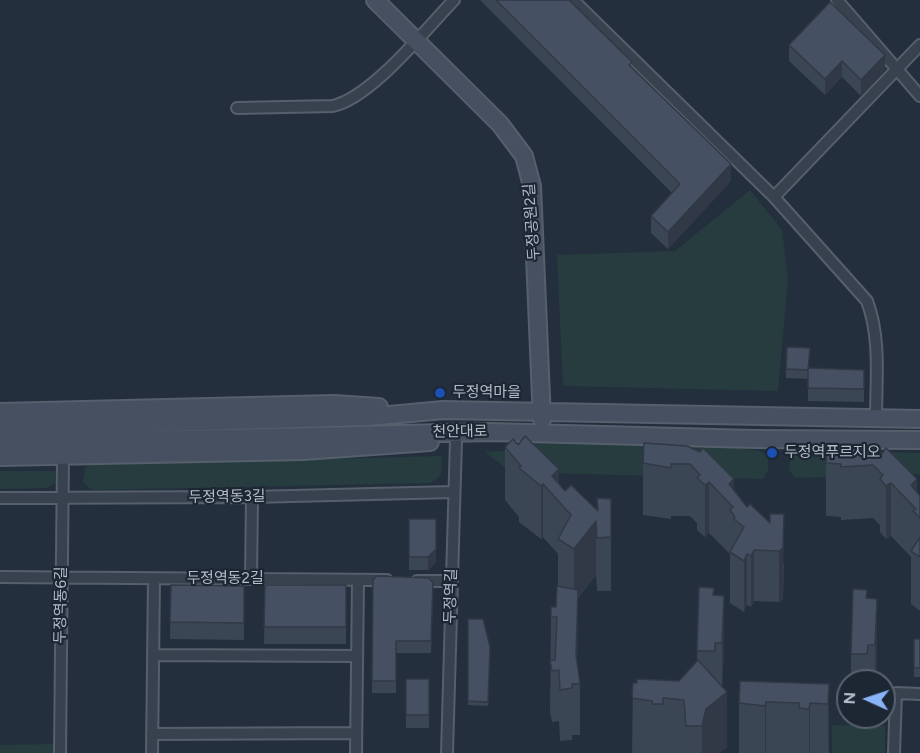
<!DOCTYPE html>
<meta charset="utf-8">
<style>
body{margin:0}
#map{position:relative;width:920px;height:753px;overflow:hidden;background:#242f3e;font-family:Figtree,sans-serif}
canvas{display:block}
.north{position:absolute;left:836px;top:669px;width:60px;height:60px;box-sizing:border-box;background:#1d2633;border:2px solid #59626f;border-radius:50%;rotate:273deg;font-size:16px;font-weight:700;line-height:24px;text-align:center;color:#b4bcc9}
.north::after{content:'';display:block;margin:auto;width:21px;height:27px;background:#8ab4f8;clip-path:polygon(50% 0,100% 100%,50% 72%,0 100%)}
</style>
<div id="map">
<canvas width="920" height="753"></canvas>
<div class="north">N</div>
</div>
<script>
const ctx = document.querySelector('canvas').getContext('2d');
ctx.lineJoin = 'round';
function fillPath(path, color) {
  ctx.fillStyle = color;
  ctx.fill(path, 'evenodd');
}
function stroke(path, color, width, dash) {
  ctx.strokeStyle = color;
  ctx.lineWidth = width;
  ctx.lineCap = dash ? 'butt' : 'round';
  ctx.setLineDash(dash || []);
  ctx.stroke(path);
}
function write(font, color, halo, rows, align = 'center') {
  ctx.font = font + ' Figtree,"Noto Sans KR",sans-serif';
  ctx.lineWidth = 4.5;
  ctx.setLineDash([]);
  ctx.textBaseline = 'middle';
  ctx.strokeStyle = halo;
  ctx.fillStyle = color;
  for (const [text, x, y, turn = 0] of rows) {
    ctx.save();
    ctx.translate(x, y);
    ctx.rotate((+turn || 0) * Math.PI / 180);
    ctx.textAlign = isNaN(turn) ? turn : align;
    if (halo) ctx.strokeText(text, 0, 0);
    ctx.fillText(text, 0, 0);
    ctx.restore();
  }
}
const green = new Path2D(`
 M750,190l32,40 6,50 -10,111 -215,-5 -6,-131 118,-4z
 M525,441l196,4 38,6 9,5v14l-5,9 -252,-7 -26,-20 38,-2z
 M821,450l99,3v21l-125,4 -6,-8 1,-14z
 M442,456l-1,19 -10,8 -339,7 -9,-8 2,-14 4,-3z
 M0,471h55v12l-8,5 -47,1z
 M832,725l53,1v27h-53z
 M55,744v9h-55v-8z`);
const street = new Path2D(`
 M573,0l201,197 93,104c14,37 9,79 9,118
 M837,0l83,96
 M237,108l96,-2c39,-9 92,-76 121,-106
 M774,197l146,-152
 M0,498l252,-1 201,-5
 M0,577l387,3
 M251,579l1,-82
 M417,581h34
 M153,655l204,1
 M152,734l204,-1
 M60,753l3,-297
 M152,753l2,-174
 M356,753l2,-173
 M447,753l9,-313
 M894,753l2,-60 24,1`);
const secondary = new Path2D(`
 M375,0l125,124 24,32 8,30 10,234
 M0,412l334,-8 45,3
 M0,428l368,-11 75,-7 477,9
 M0,443l490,-11 265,7 165,1
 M0,457l303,-6 127,-9`);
const wall = new Path2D(`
 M480,0h89l63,68 99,113 -63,68 -17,-16v-17l21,-23z
 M789,45l96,25 -24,26 -19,-19 -17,18 -36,-34z
 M786,369l78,1v32l-56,-1v-22l-22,-1z
 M687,446l47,45 13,16 23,16 14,42 -1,34 -4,3 -25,-1 -3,6 -4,-2 -3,7 -14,-9v-49l-21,-21 -4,4 -8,-7v-7l-7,-7h-19v3l-28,-4v-52z
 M872,446l48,50v115l-9,-7v-47l-20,-21 -5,3 -6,-7v-7l-7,-7 -32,2v-3l-15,-1v-53z
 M505,447l54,37 6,7 32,18v-11l14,1v92h-14l-1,-16 -18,23 -1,66 3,20v51h-8v5l-12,1 -1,-20 -7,1 -2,-10 1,-95 5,-10 2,-21v-32l-15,-17 -2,2 -22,-17v-5l-14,-17z
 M409,519h27v43l-8,8h-19z
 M373,580l60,16 -2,57h-35v40h-24z
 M171,585l73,1v54l-74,-1z
 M265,585h81v59h-82z
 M699,587l15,8 10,56 -2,36 5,60 -8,6h-87l1,-70 46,-2 18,-20z
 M867,598l10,56 -1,27h-25v-27z
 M468,619l22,28 -2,59 -20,-1z
 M914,639h6v38h-6z
 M406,679h23v49h-23z
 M829,684v69h-90v-50z`);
const shadedWall = new Path2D(`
 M885,55v15l-24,26v-16z
 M842,61v16l-17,18v-16z
 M731,164v17l-63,68v-17z
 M559,469v32l-7,-25z
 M734,479v37l-5,-32z
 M917,479v35l-6,-29z
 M709,482v51l-4,4v-52z
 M891,483v53l-5,3v-53z
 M543,484v53l-2,2v-53z
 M784,514l-1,85 -4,3v-51z
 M596,521v54l-18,23 -1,86 -3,-81v-54z
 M436,549v13l-8,8v-13z
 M754,550v51l-3,6v-51z
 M747,554v51l-3,7v-51z
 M724,596v55l-2,44 5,-3v55l-8,6h-17v-27l4,-17 9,-7v-59v59l7,-7v-52z
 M877,599v55l-1,27h-1v-36z
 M829,684v55l-1,14v-49z
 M766,702v51h-1v-47z
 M810,703v50h-1v-44z`);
const building = new Path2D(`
 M496,0h73l63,62 -3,3 102,99 -63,68 -17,-16 29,-32z
 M830,2l55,53 -24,25 -19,-19 -17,18 -36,-34z
 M787,347l23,1 -2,22 -22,-1z
 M808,368l56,2v19l-56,-1z
 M525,436l34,33 -7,7 13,15 6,-6 27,26 -1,-13 14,1v38l-14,1 -1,-17 -22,28 -16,-10 13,-24 -28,-31 -2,2 -22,-18 2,-2 -16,-19 8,-8 5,6z
 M644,443l43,3 13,6 3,-4 31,31 -5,5 18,23 3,-3 20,19v-9h14l-1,34 -4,3 -25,-1 -3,6 -4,-2 -3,7 -14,-9 14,-25 -10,-8 1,-2 -5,-7 3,-3 -24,-25 -4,3 -8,-7 3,-3 -10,-11h-19v4l-28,-5z
 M827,445l45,1 9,9 5,-7 31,31 -6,6 9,11v22l-7,-7 3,-2 -25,-26 -5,3 -6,-7 3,-4 -10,-10 -32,2v-3l-15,-1z
 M409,519h27v30l-8,8h-19z
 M920,537v20l-9,-6z
 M377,576l52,2 4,5 -2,58h-35v40h-24l1,-101z
 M171,585l73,1v37l-74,-1z
 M265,585h81v42h-82z
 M557,586l21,4 -2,65 4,29h-8v4l-12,2 -1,-20 -7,1 -2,-10 5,-1 2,-43h-6v-10h5z
 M699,587l15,1 -1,7 11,1 -2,47h-7v8h-18z
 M853,589l14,1 -1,8 11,1 -2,46h-7l-1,9h-16z
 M468,619h15l7,28 -2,55 -20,-1z
 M914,639h6v29h-6z
 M698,660l29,32 -21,17 -4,17h-16l-2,-26 -21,-2v6h-11v-3l-20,-3 1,-15h4v-4l42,2z
 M406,679h23v36h-23z
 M740,681l89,3 -1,20 -18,-1 -1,6 -10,-1v-5l-33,-1 -1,4 -26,-3z`);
const markers = [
 [440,393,6,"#1a4fb4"],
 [772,453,6,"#1a4fb4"]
];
const streetNames = [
 ["두정공원2길",532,222,-94],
 ["천안대로",460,432,-1],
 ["두정역동3길",227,497,-1],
 ["두정역동2길",225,579],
 ["두정역길",451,596,-88],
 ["두정역동6길",61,605,-89]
];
const poiNames = [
 ["두정역마을",452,393],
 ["두정역푸르지오",784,453]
];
fillPath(green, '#263c3f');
stroke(street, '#565f6c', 14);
stroke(secondary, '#565f6c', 20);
stroke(street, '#38414e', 10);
stroke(secondary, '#465061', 16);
fillPath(wall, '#3b4654');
fillPath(shadedWall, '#303945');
fillPath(building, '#455162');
stroke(building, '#303945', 1.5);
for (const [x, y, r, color] of markers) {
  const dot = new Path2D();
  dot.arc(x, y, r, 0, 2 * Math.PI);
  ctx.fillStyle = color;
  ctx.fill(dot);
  stroke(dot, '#1d2633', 2);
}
write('15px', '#b4bcc9', '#1d2633', streetNames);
write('15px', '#b4bcc9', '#1d2633', poiNames, 'left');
</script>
